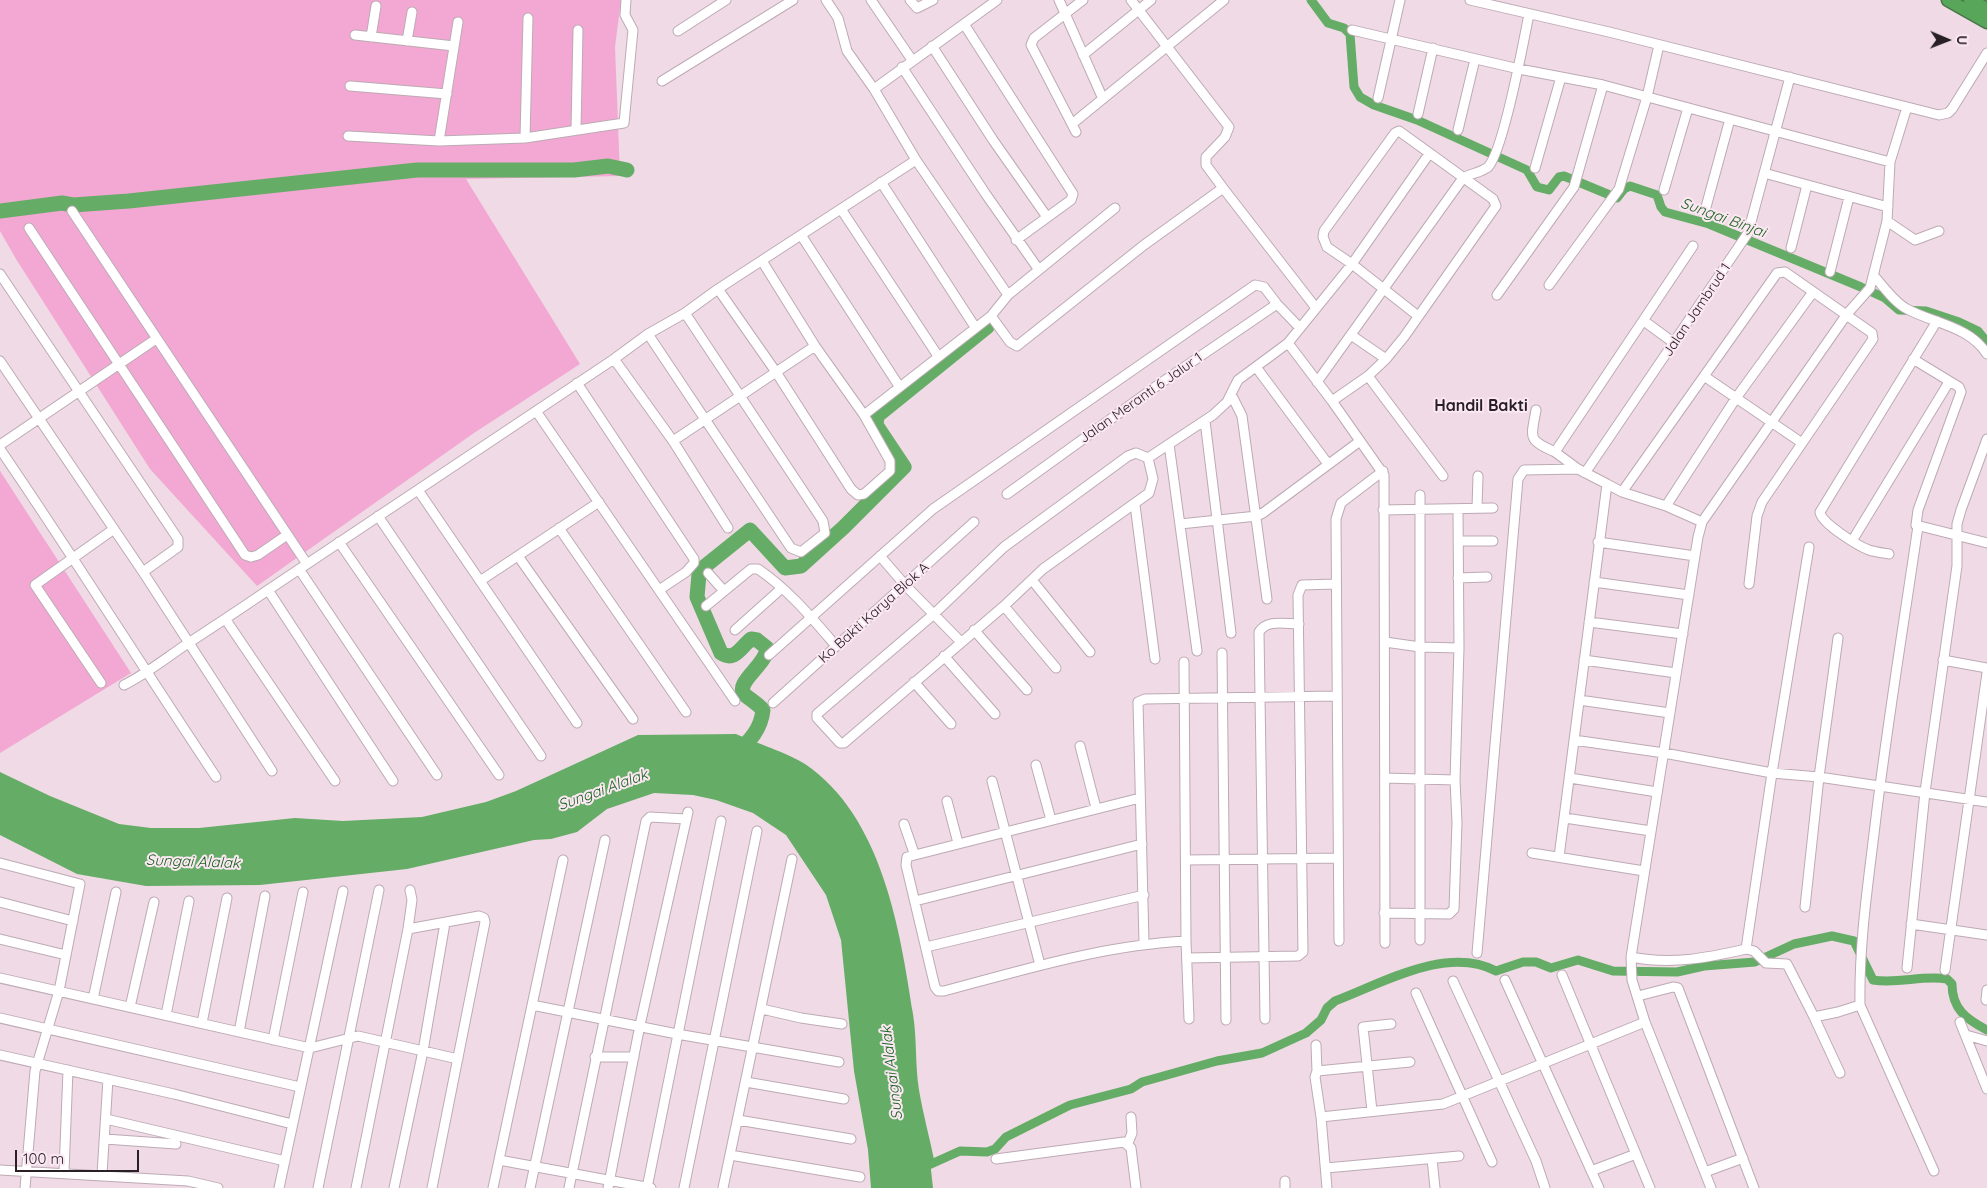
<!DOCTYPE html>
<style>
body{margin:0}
#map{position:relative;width:1987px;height:1188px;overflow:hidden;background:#efdae5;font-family:Quicksand,sans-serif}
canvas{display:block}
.north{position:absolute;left:1922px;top:15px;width:50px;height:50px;-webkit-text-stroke:4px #fce8f2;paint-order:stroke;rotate:91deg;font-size:14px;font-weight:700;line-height:20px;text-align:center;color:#282024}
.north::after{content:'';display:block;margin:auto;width:18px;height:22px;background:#282024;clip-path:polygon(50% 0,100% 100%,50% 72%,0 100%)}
.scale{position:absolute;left:15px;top:1150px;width:124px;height:22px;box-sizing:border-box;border:2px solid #282024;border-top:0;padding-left:6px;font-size:15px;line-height:18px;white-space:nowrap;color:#282024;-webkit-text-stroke:4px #fce8f2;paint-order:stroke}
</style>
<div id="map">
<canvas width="1987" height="1188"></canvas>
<div class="north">U</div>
<div class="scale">100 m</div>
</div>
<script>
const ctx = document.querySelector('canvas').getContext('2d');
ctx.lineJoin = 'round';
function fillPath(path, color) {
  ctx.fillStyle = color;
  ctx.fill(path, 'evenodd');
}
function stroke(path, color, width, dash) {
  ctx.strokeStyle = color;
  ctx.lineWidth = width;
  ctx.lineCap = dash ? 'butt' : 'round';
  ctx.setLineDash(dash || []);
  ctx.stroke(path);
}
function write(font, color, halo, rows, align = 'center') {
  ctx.font = font + ' Quicksand,sans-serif';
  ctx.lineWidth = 4;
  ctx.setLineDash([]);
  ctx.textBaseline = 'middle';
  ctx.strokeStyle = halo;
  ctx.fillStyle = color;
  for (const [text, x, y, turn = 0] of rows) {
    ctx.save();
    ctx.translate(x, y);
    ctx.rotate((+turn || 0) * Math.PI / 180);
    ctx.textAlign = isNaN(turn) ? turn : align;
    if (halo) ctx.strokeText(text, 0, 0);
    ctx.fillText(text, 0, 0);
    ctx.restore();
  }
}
const green = new Path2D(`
 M0,0h621l-6,47 5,129 -154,3 114,185 -106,69 -217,153 -107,-117 -134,-210 -16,-28z
 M0,471l131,202 -131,80z`);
const water = new Path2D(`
 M736,734c20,9 52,19 69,30 77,52 95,165 108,250 4,25 2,51 6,76 4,24 11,49 16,74l-5,-3 3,27h-62l-3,-38 -14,-79 -13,-131 -15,-45 -40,-60 -33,-22 -37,-13 -23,-5 -39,-2 -47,16 -30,23 -26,7 -17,1 -127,29 -147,16 -114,1 -69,-12 -77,-39v-63l50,24 69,28 32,4h48l96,-10 48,3 79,-4 64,-15 30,-11 122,-56z`);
const canal = new Path2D(`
 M1311,0l17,23 16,5 6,6 4,53 6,10 14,8 43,15 110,50 10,17 12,3 10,-13 5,-1 53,22 7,-9 6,-3 27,9 4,12 4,5 44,12 152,63 24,11 14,12 27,1 33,11 19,9 9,11
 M920,1169l40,-18 27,1 8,-3 11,-12 64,-32 61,-16 11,-7 75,-21 45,-8 44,-20 15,-13 6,-12 8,-7c48,-18 112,-56 161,-30l27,-9h13l15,6 27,-8 35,11 64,1 27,-6 51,-4 39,-18 38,-8 22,5 19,39c26,4 49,-5 74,-1l5,5c0,25 14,35 35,46`);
const river = new Path2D(`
 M0,211l62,-8 11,2 56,-4 288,-31h157l34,-4 19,4
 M736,753c14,-12 25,-24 27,-43 -5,-6 -12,-10 -18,-15 -12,-12 22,-30 22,-47l-10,-8 -6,-1c-11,9 -16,23 -30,14l-24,-56 2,-23 5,-7 46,-37 35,38 16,-2 43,-39 60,-60 -28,-42 1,-9 110,-89`);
const minor = new Path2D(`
 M826,0l12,18 9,33 27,38 42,71 92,135 107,-87
 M871,0l41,60
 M910,0l7,8 16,-8
 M1059,0l44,99
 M1131,0l98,127 -4,10 -19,20v8l17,23
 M1470,0l139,32 330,83 9,-2 4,-4 35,-56
 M964,24l33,-24
 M1352,30l167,39 84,16 287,77
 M678,31l48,-31
 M355,35l99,11
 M371,37l5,-31
 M407,41l5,-29
 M932,46l61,94 54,77
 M1083,55l68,-55
 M902,67l83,126 54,77
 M662,81l131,-81
 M350,86l97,8
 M874,89l90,-65 109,170 -2,6 -55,40
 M1378,98l22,-98
 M1418,114l15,-66
 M1072,124l152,-124
 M576,130l2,-100
 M1458,130l17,-71
 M1076,132l-45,-87 3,-7 49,-38
 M348,136l91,5 86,-3 99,-15 9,-93 -8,-15 1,-15
 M525,138l3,-120
 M439,141l19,-119
 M1535,168l26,-91
 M1764,173l124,34
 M881,182l94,145
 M1664,190l24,-82
 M1706,207l24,-88
 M841,209l97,147
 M72,211l235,353
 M1887,221l28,19 24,-9
 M29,228l216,327 6,2 7,-2 29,-20
 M801,235l98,151
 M1791,248l16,-63
 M1830,272l19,-75
 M0,274l178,265v8l-35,25
 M1874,276c10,11 20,26 33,33 28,15 62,17 80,45
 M1549,285l70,-96 28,-92 12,-52
 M718,289l58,83 75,117 7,6 6,-1 26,-23v-10l-26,-46 -49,-69 -53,-85
 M1008,295l-17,21 19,26 7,4 127,-101 79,-57 93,120
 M1497,295l77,-108 29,-102
 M1644,321l30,22
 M648,334l143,214 10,4 24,-19 -2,-12 -138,-208
 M1351,335l35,24
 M1288,343l44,58 52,74 1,468
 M614,359l59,82 55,87
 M1913,359l46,28 2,5 -43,118 -2,15 71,18
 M0,361l143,211 129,199
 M1256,367l72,97
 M1368,376l75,100
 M1704,376l98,67
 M1317,382l146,-204c7,-4 19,-6 25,-11 15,-15 36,-127 41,-153
 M577,383l117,176v4l-8,9 -27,18
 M1231,394l11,22 25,183
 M1332,401l36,-25 18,-17 18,-22 92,-131 -3,-7 -94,-68 -4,2 -71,98 -1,6 4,10 25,17 66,52
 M1536,410c-5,29 -9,29 19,42
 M536,411l199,290
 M864,415l127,-99
 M1205,421l26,212
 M673,441l142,-95
 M1169,444l28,207
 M0,445l156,-106
 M0,449c74,108 143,219 216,328
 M1148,458l5,21 -4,14 -106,76 -39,37 -160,137h-4l-23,-25v-4l117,-100 70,-67 124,-91 8,-3 12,5 65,-43 14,-13 11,-22 50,-37 64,-79 77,-110
 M1585,473l163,-240 42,-156
 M1607,484l-29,-15 -23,-17 138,-206
 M418,490l159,233
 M1622,492l155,-219 8,-1 87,61 1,6 -111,163 -5,14 -8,68
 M1007,494l151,-109 119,-81
 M1420,495v445
 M1135,505l20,154
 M1666,506l70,-108 77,-106
 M1477,508l1,-32
 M1383,510l110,-2
 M378,516l163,240
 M1180,524l77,-8 6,-3 97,-72
 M1918,526c-15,103 -32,205 -44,308 -7,57 -15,113 -14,171l74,166
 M559,528l127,184
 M1458,541h35
 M1852,541l97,-159
 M339,542l160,233
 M1598,542l97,14
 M1889,554c-6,-1 -14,-2 -20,-4 -11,-4 -48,-27 -49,-38l117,-191
 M518,556l115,163
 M880,556l25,29 56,57
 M299,569l138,206
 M708,573l16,18
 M1458,578l29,-1
 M1032,580l58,72
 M480,581l119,-79
 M1594,582l95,13
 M268,590l125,191
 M706,606l45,-37h7c31,21 54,49 78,77
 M1004,606l52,62
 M226,620l109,161
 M1589,622l94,12
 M735,630l47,-42
 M974,630l53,60
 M1385,642l35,5 39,1
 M1222,653l4,367
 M769,655l164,-146 322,-224 9,2 13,17 23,24
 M944,656l51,58
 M1584,660l92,13
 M1943,660l44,8
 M1184,662l2,279 3,78
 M914,682l37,42
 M101,683l-66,-98 79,-56
 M124,685c24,-12 43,-28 66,-43 26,-17 52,-34 78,-52l346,-231 34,-25 37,-21 33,-24 198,-129
 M1579,700l91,13
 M773,703l201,-181
 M1574,740l90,13 108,20 47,4 168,25
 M1080,746l16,62
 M1036,765l15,55
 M1385,778l70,2
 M1570,778l87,14
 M992,781l48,184
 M1140,798l-233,59 -1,8 29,122 3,4h6c79,-21 160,-46 242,-50
 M947,801l11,42
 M1565,818l86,13
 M904,824l10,29
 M1532,853l112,18
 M1559,857l48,-373 15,8 44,14 36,16
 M1187,860l151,-2
 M0,863l80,21 -21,107 -24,80 -10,117
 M915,901l227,-57
 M0,902l73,19
 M1805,907l14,-130 19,-139
 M1384,913l65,1 5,-5 3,-86 -2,-43 4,-132 -1,-139
 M1911,924l76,11
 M408,929l71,-13 5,2 1,4 -53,266
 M0,939l66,16
 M1339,941l-3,-422 5,-16 42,-32
 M1144,943l-6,-241 7,-3 191,-3
 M926,947l218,-52
 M1746,949l26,-176 37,-226
 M1477,953l41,-474 6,-9 54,-1
 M1631,957c40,8 76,1 115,-8l8,2 12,12 21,1 27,53 24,-5 22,-7
 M1187,958l111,-2 5,-4 -5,-357 4,-10 34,-1
 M1907,968l18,-176 32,-226v-42l4,-14 26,-71
 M1945,970l42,-297
 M1562,975l88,213
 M0,978l310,70 48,-12 100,23
 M1505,980l94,208
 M1453,981l83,180 9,27
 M1416,993l76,169
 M1638,996l35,-9 5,1 76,200
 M93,999l23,-107
 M1986,1000l1,-10
 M532,1005l145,29 162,28
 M130,1007l24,-105
 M762,1009l39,9 41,6
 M166,1015l23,-114
 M1814,1017l26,56
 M0,1018l300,69
 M1265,1019l-6,-387c8,-13 26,-8 40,-8
 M1960,1022l27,67
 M202,1023l25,-125
 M239,1032l26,-136
 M1966,1035l21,6
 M273,1040l30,-148
 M1316,1045l1,26
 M0,1055l174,39 118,30
 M595,1057h39
 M746,1082l98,17
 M1372,1111l-9,-84 28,-3
 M1321,1117l-6,-40 2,-6 93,-9
 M106,1119l179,42
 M738,1120l113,19
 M105,1139l71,5
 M1128,1143l4,-10 -1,-16
 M730,1155l130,22
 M996,1159l128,-17 7,6 5,40
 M1432,1159l3,29
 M499,1160l152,28
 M1326,1168l133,-12
 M0,1170l188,11 30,7
 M1591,1171l45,-17
 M64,1172l4,-102
 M1705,1172l38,-14
 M102,1174l6,-95
 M1285,1181v7
 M279,1188l64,-297
 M318,1188l61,-298
 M356,1188l52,-259 4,-29 -2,-10
 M394,1188l29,-137 22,-128
 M493,1188l70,-328
 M530,1188l75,-348
 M569,1188l77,-367 4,-4 36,2
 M608,1188l32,-163 48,-213
 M647,1188l74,-367
 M684,1188l73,-357
 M723,1188l69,-329
 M1327,1188l-6,-71 122,-13 202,-82
 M1711,1188l-66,-166 -13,-42 -1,-23 67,-420 4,-15 145,-208 23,-26 17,-67 3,-59 17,-55`);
const highway = new Path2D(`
 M1948,0l39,22
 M1970,0l17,9`);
const streetNames = [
 ["Jalan Jambrud 1",1697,310,-56],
 ["Jalan Meranti 6 Jalur 1",1141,398,-35],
 ["Ko Bakti Karya Blok A",874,613,-42]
];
const waterNames = [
 ["Sungai Binjai",1723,218,20],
 ["Sungai Alalak",603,790,-20],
 ["Sungai Alalak",193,862,2],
 ["Sungai Alalak",892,1073,-97]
];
const quarterNames = [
 ["Handil Bakti",1481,406]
];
fillPath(green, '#f2a8d2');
fillPath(water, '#65ac67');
stroke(canal, '#65ac67', 9);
stroke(river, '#65ac67', 15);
stroke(minor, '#bdaab4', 11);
stroke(highway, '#477747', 15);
stroke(minor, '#fff', 9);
stroke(highway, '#57a65a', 12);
write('14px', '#282024', '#fce8f2', streetNames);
write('italic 15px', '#1a6321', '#fce8f2', waterNames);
write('bold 16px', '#282024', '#fce8f2', quarterNames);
</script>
